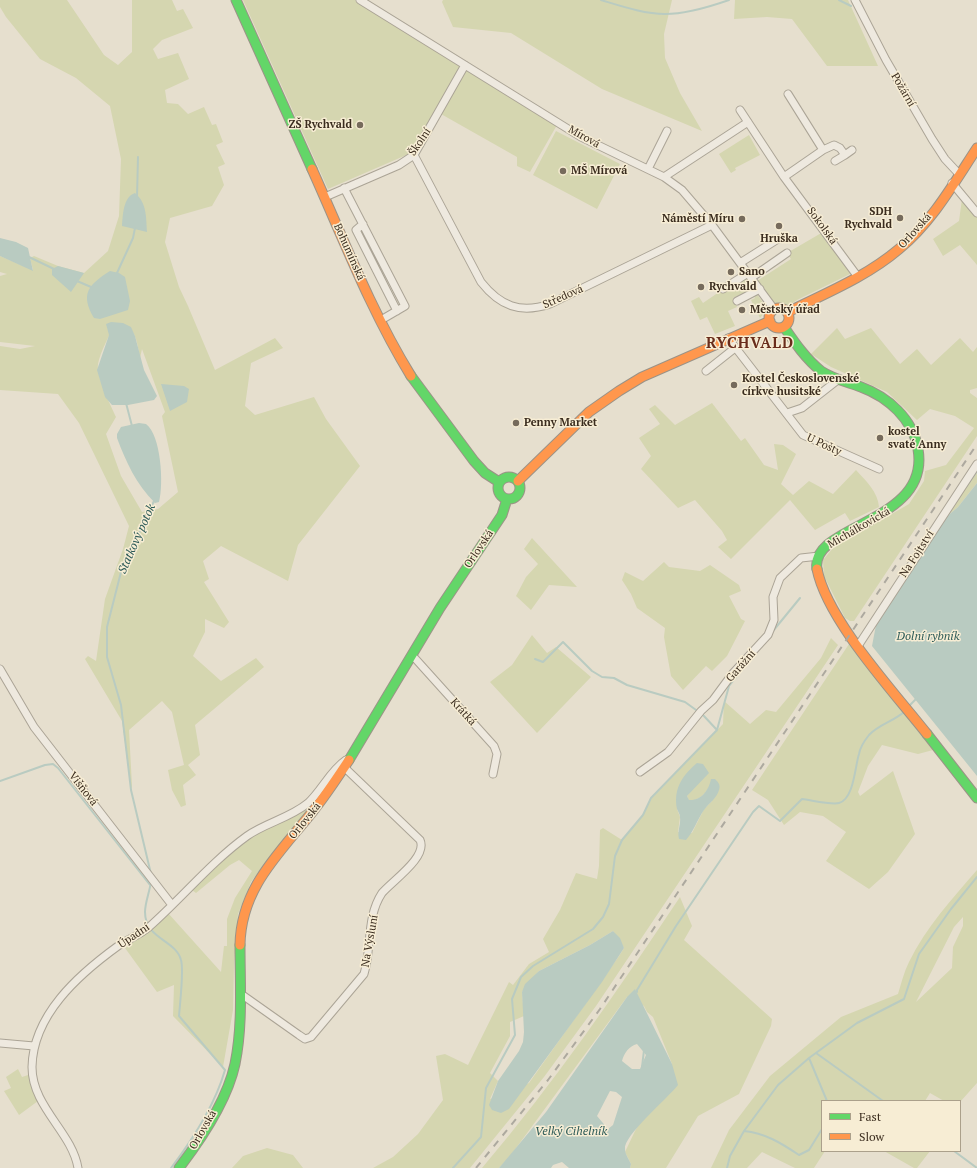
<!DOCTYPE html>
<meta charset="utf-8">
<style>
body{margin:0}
#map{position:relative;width:977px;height:1168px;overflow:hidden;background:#e6dfce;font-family:"PT Serif",serif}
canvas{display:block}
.legend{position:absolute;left:821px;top:1100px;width:140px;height:52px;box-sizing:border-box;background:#f7edd4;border:1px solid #aba08b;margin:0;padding:5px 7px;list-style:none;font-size:12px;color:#3a2c1e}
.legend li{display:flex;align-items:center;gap:8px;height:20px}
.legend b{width:20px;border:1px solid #aba08b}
</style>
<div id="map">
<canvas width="977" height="1168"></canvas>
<ul class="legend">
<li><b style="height:5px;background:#63d668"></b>Fast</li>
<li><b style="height:5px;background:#ff974d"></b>Slow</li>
</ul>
</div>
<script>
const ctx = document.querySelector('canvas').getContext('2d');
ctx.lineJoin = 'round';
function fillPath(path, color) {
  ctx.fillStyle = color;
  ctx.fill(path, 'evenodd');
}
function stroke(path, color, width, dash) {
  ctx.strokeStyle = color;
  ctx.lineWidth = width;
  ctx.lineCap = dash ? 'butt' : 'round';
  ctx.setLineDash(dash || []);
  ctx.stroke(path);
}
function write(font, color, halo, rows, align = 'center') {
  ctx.font = font + ' "PT Serif",serif';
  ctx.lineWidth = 3;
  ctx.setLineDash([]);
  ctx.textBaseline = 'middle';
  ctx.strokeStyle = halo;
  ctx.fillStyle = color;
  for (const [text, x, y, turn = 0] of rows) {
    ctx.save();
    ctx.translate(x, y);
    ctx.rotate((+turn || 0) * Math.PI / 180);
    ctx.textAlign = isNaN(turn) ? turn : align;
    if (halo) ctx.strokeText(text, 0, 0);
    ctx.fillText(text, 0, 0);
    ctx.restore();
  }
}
const green = new Path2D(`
 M0,0h67l37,55 14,10 14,-13v-52h40l5,11 6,-2 10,19 -31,12 -9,9 5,10 20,-6 11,26 -24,11 2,13 11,1 10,10 16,-7 8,18 4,-1 7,18 -7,3 9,19 -7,3 6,18 -12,21 -42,12 -5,24 14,45 9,19 27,64 60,-32 8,10 -32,15 -6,43 10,9 59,-18 12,22 34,47 -62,79 -10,36 -67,-35 -18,15 6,18 -5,3 25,40 -5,6 -19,-9v13l-12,24 28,25 35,-23 8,9 -69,58 5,30 -12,10 8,10 -13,10 3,20 -5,2 -9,-17 -4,-20 16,-5 -12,-53 -10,-11 -33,29 3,56 -1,4 -9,-69 -37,-62 3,-3 8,5 9,-62 18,-50 6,-23 -50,-103 -21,-29 -58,-4v-44l20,3 15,-3 -35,-4v-66l7,-2 -7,-2v-16l33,14 -3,-12 4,-2 24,10 26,7 24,-22 11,-35 2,-57 -11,-53 -34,-28 -36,-19 -34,-42 -6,-10zM116,323c20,1 21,19 24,35l2,-9 23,63 -3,4 16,76 -20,17 -16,3 -21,-36 -15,-42 10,-17c-5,-11 -20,-41 -18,-53 2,-11 12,-31 18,-41z
 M243,0h112l105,66 -33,63 -16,24 -83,36z
 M443,0h229l-8,34 1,24 15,35 22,38 -100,-42 -91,-56 -58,-6 -11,-25z
 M735,0h113l30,66h-51l-35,-47 -25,-2 -33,2z
 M465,69l92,56 -27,47 -13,-6v-9l-76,-43z
 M556,131l64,33 -23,45 -64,-34z
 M749,135l11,20 -25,13 1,2 -5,3 -12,-19z
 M962,199l15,18v48l-17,-20 -17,11 -10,-17 26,-18z
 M823,232l29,41 -55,27 -9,6 -7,-2 -6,1 -18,-24 34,-22 -4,-6z
 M744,275l22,32v4l-6,7 -9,-18 4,-2 -5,-8 -17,8 4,9 -9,4 7,15 -20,8 -8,-17 -7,3 -9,-19 8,-4 4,6z
 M837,328l8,11 26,-11 29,36 17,-15 14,16 29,-27 13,14 4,-5v41l-7,2v3l7,5v38l-123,185h-4l-5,-3 -21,-42 -1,-16 10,-12 76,-44 15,-23 1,-10 21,-6 28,-37 -19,-12 -25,-7 -13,11 -30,-28 -56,-25 -20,-13z
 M712,403l29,38 4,-3 19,27 14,5 -4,-26 9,1 13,9 -15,30 12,11 16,-14 24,13 23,-24c10,11 22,22 23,37l-29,14 -5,-8 -30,17 -25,-30 -59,59 -13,-12 9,-7 -5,-9 -27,-31 -17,8 -37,-39 10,-13 -12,-18 21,-14 -11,-15 6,-4 20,20z
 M977,470v13l-19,24 -13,11z
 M532,538l45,49 -28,-2 -18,25 -15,-14 10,-19 12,-13 -14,-15z
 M664,562l5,5 31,4 10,-6 29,20 2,6 -12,5 12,23 4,2 -18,35 -15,15 -6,-5 -23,24 -12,-14 -7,-39 1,-9 -28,-20 -6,-14 -9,-14 3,-8 18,9z
 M532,635l15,18 9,-6 35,30 -54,56 -47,-51 22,-17z
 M831,638l7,7 -242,361 -52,71 -74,91h-97l20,-11 25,-23 25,-34 -7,-44 9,-2 23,11 41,-83 4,3 16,-21 20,-12 -6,-13 17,-29 16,-37 21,6 2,-13 1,-36 3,-2 19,12 20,-24 10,-18 71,-74 1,-23 26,23 16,-14 10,2 45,-54zM707,769l-20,27 2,5c9,0 17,-7 21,-16l2,16 -8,8 -12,24 -14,-1 2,-15 -3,-8zM613,931l11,17 -5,8 -90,127 -39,16 8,-18 -8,-8 20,-37v-14l14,-6 -2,-24 17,-21 51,-26z
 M849,644l84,106 -15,4 -36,-9 -14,21 -10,26 2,4 33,-25 22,63 -27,38 -19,17 -43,-28 20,-29 -23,-16 -23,-4 -16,13 -16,-25 -16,-10z
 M318,799l-25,31 -23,26 -19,26 -13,32 -4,49 -1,47 -10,57 -50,-51 1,-31 -17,7 -32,-44 20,-14 23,-21 53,59 3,-26h3v-27l8,-21 17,-27 -13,-11 -9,5 -34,28 -4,-3 37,-35 19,-16z
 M977,870v213l-17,19 -16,-1 -14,-8 -5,8h-103v50h3l-11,17h-19l-33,-16 -15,16h-36l18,-38 41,-54 71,-59 57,-23c3,-10 6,-22 11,-32 17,-35 43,-63 68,-92zM963,917v9l-10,21 -1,21 -36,34 38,-75z
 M680,897l12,29 -8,14 88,79 -1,7 -32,68 -41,22 -32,52h-36l1,-4 -6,-12 10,-21 37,-67 -19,-47 -6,-5 -3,-6 -17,-9 -119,162 -9,9h-17c73,-86 136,-178 198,-271z
 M18,1069l4,8 9,-3 7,27 -19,14 -15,-24 7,-3 -5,-11z
 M267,1148l26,7 10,13h-71l11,-12z
 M884,1151h46l-13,17h-3z`);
const water = new Path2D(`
 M135,193c12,10 11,24 12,39l-25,-6c1,-11 1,-29 13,-33z
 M0,238l16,4 12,6 5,23 -33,-15z
 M58,266l26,7 -13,19 -19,-17v-6z
 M110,271l9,2 6,4 5,24 -2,9 -28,9 -6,-1c-14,-24 -6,-33 16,-47z
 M111,322l12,1 8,4 4,9 9,34 13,26 -3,4 -26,5h-16l-7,-8 -8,-27 12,-35 -3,-11z
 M161,384l23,2 5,3 -2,13 -17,9z
 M139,423l7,1c15,11 18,60 13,78l-4,1c-19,-19 -29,-41 -38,-65v-4l4,-7z
 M977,483v293l-105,-130 4,-21 69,-107 13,-11z
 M697,763l6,1 6,9 -22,23 2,4c12,1 20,-10 22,-21h4c3,3 6,6 4,11 -2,8 -10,13 -15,20 -7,10 -10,21 -18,30l-7,-1c-2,-8 2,-14 1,-22 0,-3 -2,-5 -3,-8 -4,-21 6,-34 20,-46z
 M613,931l7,7 4,10 -22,34 -93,127 -8,4 -9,-3 -3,-5 9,-24 21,-30 4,-9 1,-10 -2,-40 3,-8 14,-13 51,-26z
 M635,989l37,75 6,21c-10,13 -55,51 -53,64 0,5 4,10 6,15l-1,4h-61l-7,-6 -9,3 -2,3h-52l47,-56 81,-115zM637,1044l9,11 -6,14h-8l-10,-8c2,-8 7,-15 15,-17zM610,1091l6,1 6,5 -9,28 -5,4 -11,-13z`);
const stream = new Path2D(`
 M601,0c20,6 43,14 64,14 21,0 44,-7 64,-14
 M839,0l12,6
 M137,197l1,-40
 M29,257l25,12
 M117,273l16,-35 2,-10
 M77,281l14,6
 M126,403l6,23
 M966,487l11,-16
 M773,631l27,-33
 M535,659l8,3 20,-20 29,29 10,6 12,1 13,7 58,17 18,13 14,15
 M909,706l8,-8
 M0,781l45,-16 8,-1 5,4 92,117
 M151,874l-20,-84 -10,-85 -14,-48v-30l14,-55 33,-71
 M151,881c-1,10 -6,21 -6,31 0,27 31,28 36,48 3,10 -1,43 -2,56l46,54c-10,35 -32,69 -54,98
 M637,992v-2l39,-64 77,-114 6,-6 21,15 22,-22c9,1 29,6 37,4 15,-4 16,-37 20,-49 1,-6 6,-14 10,-19 10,-11 26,-14 36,-24
 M816,1053l67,48
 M642,1067l2,-17
 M827,1101l-18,-43 48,-35 47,-24 15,-45 32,-45 26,-32
 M744,1131l34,-46 31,-27
 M954,1151l23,17
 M453,1168l28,-31 5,-49 29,-53 -3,-36 9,-22 12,-11 60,-37 10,-12 6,-13 6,-48 7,-16 21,-25 8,-17 66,-68 12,-44 22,-28
 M727,1168l3,-12 14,-25c21,2 37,12 55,24l10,-5 13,-21`);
const street = new Path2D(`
 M360,0l221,137 83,40 18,13 30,35 62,84
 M855,0l31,60 46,79 13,20 14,15
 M740,110l44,67 74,100
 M823,150l11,-5 6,3 5,7 -10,6
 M414,155l67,127c19,24 39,32 69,22l162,-79
 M845,155l7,-5
 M648,169l19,-38
 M664,177l84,-55
 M784,177l39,-27 -35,-56
 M952,183l25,30
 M344,188l61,118 -24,14
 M325,197l74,-32 15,-10 51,-90
 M363,224l-7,6 41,81
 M740,263l38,-24
 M751,278l36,-25
 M723,289l25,-16
 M737,301l23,-12
 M728,338l75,97 76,34
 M706,371l29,-23
 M787,413l15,-5 37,-29
 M858,646l119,-182
 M412,655l82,91 3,8 -4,20
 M0,669l34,58 138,178
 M640,772l28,-20 33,-41 12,-11 20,-27 35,-38 6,-15 -1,-23 7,-19 21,-20 18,-2
 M241,994l58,41 6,4 6,-2 53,-63c8,-26 2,-57 18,-81 10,-12 46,-36 38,-53l-76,-73
 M0,1043l34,3
 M78,1168c-6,-36 -46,-61 -46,-101 1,-52 46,-92 86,-121 10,-7 22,-11 31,-19 33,-29 62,-65 98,-91 18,-13 43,-18 61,-33 14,-13 22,-32 38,-43`);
const fast = new Path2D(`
 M236,0l76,169
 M784,327c11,16 22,32 37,44 12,8 26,11 40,16 27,10 52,32 57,62 13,75 -109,75 -101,120
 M411,376l63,85 11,12 14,9
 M498 488a11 11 0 1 1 22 0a11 11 0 1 1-22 0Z
 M927,734l50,64
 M349,760l91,-152 62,-93 5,-16
 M179,1168c23,-30 48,-67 56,-104 8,-39 5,-80 5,-119`);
const slow = new Path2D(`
 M312,169c31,69 59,142 99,207
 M769 318a10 10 0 1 1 20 0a10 10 0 1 1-20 0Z
 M788,312c38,-19 78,-35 111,-63 33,-27 55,-66 78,-101
 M518,481l71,-69 30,-21 23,-14 128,-56
 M817,569c10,51 77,123 110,165
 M240,945c1,-58 40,-92 73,-134 13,-16 24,-33 36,-51`);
const rail = new Path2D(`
 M476,1168l72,-88 52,-71 377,-565`);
const markers = [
 [360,125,4,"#766b5c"],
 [563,171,4,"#766b5c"],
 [900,218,4,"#766b5c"],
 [742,219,4,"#766b5c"],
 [779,226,4,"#766b5c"],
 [731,272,4,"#766b5c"],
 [701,287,4,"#766b5c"],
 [742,310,4,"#766b5c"],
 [734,385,4,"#766b5c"],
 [516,423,4,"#766b5c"],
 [880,438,4,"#766b5c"]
];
const streetNames = [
 ["Požární",903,90,60],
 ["Mírová",584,137,29],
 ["Školní",420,142,-56],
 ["Sokolská",822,226,54],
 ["Orlovská",915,231,-48],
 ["Bohumínská",349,252,66],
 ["Středová",563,297,-24],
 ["U Pošty",824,445,25],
 ["Michálkovická",859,528,-30],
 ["Orlovská",479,549,-56],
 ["Na Fojtství",917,554,-57],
 ["Garážní",741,666,-49],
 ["Krátká",463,712,48],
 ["Višňová",83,789,52],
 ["Orlovská",305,821,-51],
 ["Úpadní",134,936,-34],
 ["Na Výsluní",370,941,-80],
 ["Orlovská",203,1130,-60]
];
const poiNames = [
 ["ZŠ Rychvald",352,125,"right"],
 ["MŠ Mírová",571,171],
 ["SDH",892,212,"right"],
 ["Rychvald",892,225,"right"],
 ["Náměstí Míru",734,219,"right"],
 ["Hruška",779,239,"center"],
 ["Sano",739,272],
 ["Rychvald",709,287],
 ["Městský úřad",750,310],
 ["Kostel Československé",742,379],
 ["církve husitské",742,392],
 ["Penny Market",524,423],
 ["kostel",888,432],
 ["svaté Anny",888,445]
];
const waterNames = [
 ["Statkový potok",137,539,-66],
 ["Dolní rybník",928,637],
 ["Velký Cihelník",571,1132]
];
const districtNames = [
 ["RYCHVALD",750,344]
];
fillPath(green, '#d5d6b0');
fillPath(water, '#b9cbc1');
stroke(stream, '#b9cbc1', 2);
stroke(street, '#aba496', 9);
stroke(fast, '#9b9387', 11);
stroke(slow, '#9b9387', 11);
stroke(street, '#eee9df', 7);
stroke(fast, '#63d668', 9);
stroke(slow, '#ff974d', 9);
stroke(rail, '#ada99f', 2, [7, 7]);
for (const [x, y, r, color] of markers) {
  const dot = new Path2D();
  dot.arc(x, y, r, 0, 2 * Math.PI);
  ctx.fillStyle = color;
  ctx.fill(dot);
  stroke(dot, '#f7edd4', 1.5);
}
write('11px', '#3a2c1e', '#f7edd4', streetNames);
write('bold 11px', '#3a2c1e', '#f7edd4', poiNames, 'left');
write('italic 12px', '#2d5b58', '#f7edd4', waterNames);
ctx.letterSpacing = '1px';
write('bold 15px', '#692d1c', '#f7edd4', districtNames);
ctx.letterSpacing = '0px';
</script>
